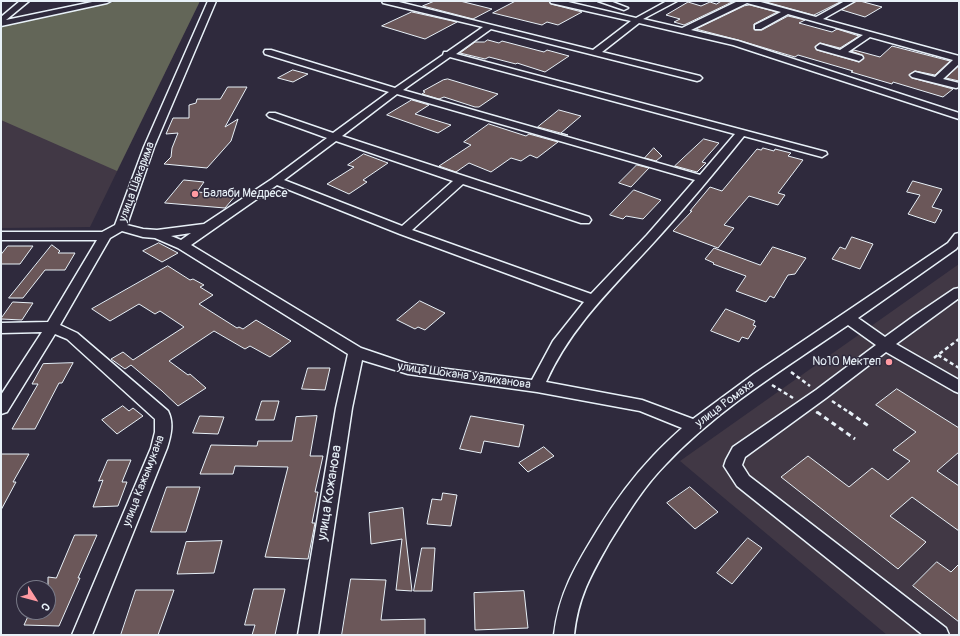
<!DOCTYPE html>
<meta charset="utf-8">
<style>
body{margin:0}
#map{position:relative;width:960px;height:636px;overflow:hidden;background:#2f2a3d;font-family:Pangolin,sans-serif}
canvas{display:block}
.frame{position:absolute;inset:0;border:2px solid #e8f1f8;pointer-events:none}
.north{position:absolute;left:16px;top:580px;width:40px;height:40px;box-sizing:border-box;background:#2f2a3d;border:1px solid #797a88;border-radius:50%;rotate:126deg;font-size:11px;font-weight:700;line-height:16px;text-align:center;color:#e8f1f8}
.north::after{content:'';display:block;margin:auto;width:14px;height:18px;background:#ff9aa2;clip-path:polygon(50% 0,100% 100%,50% 72%,0 100%)}
</style>
<div id="map">
<canvas width="960" height="636"></canvas>
<div class="frame"></div>
<div class="north">С</div>
</div>
<script>
const ctx = document.querySelector('canvas').getContext('2d');
ctx.lineJoin = 'round';
function fillPath(path, color) {
  ctx.fillStyle = color;
  ctx.fill(path, 'evenodd');
}
function stroke(path, color, width, dash) {
  ctx.strokeStyle = color;
  ctx.lineWidth = width;
  ctx.lineCap = dash ? 'butt' : 'round';
  ctx.setLineDash(dash || []);
  ctx.stroke(path);
}
function write(font, color, halo, rows, align = 'center') {
  ctx.font = font + ' Pangolin,sans-serif';
  ctx.lineWidth = 3;
  ctx.setLineDash([]);
  ctx.textBaseline = 'middle';
  ctx.strokeStyle = halo;
  ctx.fillStyle = color;
  for (const [text, x, y, turn = 0] of rows) {
    ctx.save();
    ctx.translate(x, y);
    ctx.rotate((+turn || 0) * Math.PI / 180);
    ctx.textAlign = isNaN(turn) ? turn : align;
    if (halo) ctx.strokeText(text, 0, 0);
    ctx.fillText(text, 0, 0);
    ctx.restore();
  }
}
const built = new Path2D(`
 M118,1h82l-110,226 -89,1v-201z
 M959,264v371h-72l-207,-174z`);
const green = new Path2D(`
 M118,1h82l-83,170 -116,-51v-93z`);
const building = new Path2D(`
 M435,1h25l32,8 -19,10 -50,-13z
 M516,1h33l2,3 31,8 -24,13 -11,-3 -5,3 -49,-12z
 M722,1l10,1 -48,23 -10,-3 6,-3 -14,-4 22,-13 13,4 9,-4 6,2z
 M763,1h79l-28,14z
 M856,1h4l22,6 -17,10 -23,-7z
 M750,5l27,7 -23,12v5l1,1h7l26,-14 17,4 -6,3 33,9 5,-3 22,7 -19,12 -20,-5 -5,4 2,3 42,12 5,-5 -2,-2 -11,-4 3,-1 26,7 12,-11 58,15 -15,14 -20,-4 -6,4 3,3 41,11 -10,8 -50,-15 -1,2 -41,-12 2,-1 -55,-16 -3,2 -57,-17 -42,-11 48,-23z
 M412,12l45,10 -32,17 -43,-13z
 M488,40l11,3 3,-2 42,11 3,-2 22,6 -24,16 -28,-9 -1,1 -27,-7 -4,2 -25,-6 15,-11h9z
 M959,66v15l-13,-3z
 M293,70l15,4 -15,8 -15,-4z
 M448,79l33,10 17,5 -19,13h-4l-31,-10 -5,2 -17,-5 3,-2 -2,-1 20,-11z
 M228,87h19l-22,40 13,-8 -7,22 -24,27 -43,-4 7,-7 1,-9 6,-15 -12,1 7,-16h16v-13l7,-2 1,-4h23z
 M412,100l17,5 -14,9 36,11 -13,8 -51,-18z
 M559,110l22,6 -20,17 7,2 -30,-8z
 M489,124l37,12 3,-2 29,8 -21,16 -7,-3 -9,6 -10,-3 -20,14 -22,-9 -13,9 -17,-6 32,-21 -7,-3z
 M704,139l15,4 -17,19 4,1 -9,9 -22,-6z
 M654,148l8,8 -6,5 -11,-3z
 M763,148l11,3 1,-2 16,4 -3,3 15,4 -25,33 7,2 -7,10 -29,-9 -25,29 10,3 -16,20 -45,-17 19,-20h-2l20,-24 12,4 35,-42 4,1z
 M364,154l24,9 -25,17 4,2 -18,12 -22,-10 27,-17 -6,-2z
 M637,165l12,3 -18,19 -12,-4z
 M184,180l20,2 -7,10 39,3 -11,13 -60,-5z
 M913,181l29,8 -10,18 10,3 -7,13 -27,-9 12,-19 -13,-3z
 M634,190l27,10 -18,19 -17,-3 -3,3 -13,-4z
 M852,237l21,7 -13,25 -28,-10 8,-12 5,2z
 M159,243l19,10 -16,9 -19,-11z
 M52,245l8,6 -2,2h17l-10,17h-20l-22,28h-14z
 M8,246h25l-13,18h-19v-9z
 M773,247l33,11 -11,16 -7,1 -14,23 -4,-2 -4,6 -30,-11 10,-15 -33,-12 1,-1 -9,-4 9,-11 46,17z
 M168,266l22,14 3,-1 11,6 -4,2 13,8 -14,9 38,24 2,-1 4,2 13,-9 35,21 -21,16 -20,-11 -5,3 -31,-18 -45,30 19,14 2,-1 16,14 -28,18 -16,-15 -31,-26 -6,4 -14,-10 12,-7 10,8 51,-33 -24,-16 -5,3 -16,-10 -29,17 -18,-12z
 M420,301l25,12 -20,17 -7,-3 -3,2 -18,-9z
 M13,302l20,1 -11,17 -21,-1z
 M726,309l29,12 -2,4 3,1 -8,13 -6,-2 -3,5 -28,-11z
 M73,363l-11,20h-3l-24,46h-23l26,-45h-6l11,-20z
 M308,368h22l-5,22 -23,-1z
 M897,389l62,39v24l-22,19 22,15v45l-47,-34 -22,19 36,26 -28,27 -117,-92 27,-21 41,31 23,-19 16,12 22,-19 -17,-11 23,-18 -40,-27z
 M262,401h17l-5,19h-18z
 M123,406l6,5 4,-3 10,8 -26,18 -15,-14z
 M200,416l24,1 -6,17 -25,-1z
 M317,416l-7,40h13l-8,36h3l-6,31h3l-7,36 -43,-2 23,-90 -53,-1 -2,8h-33l11,-29 46,1 1,-5h34l4,-24z
 M471,416l53,9 -5,22 -35,-6 -3,12 -21,-4z
 M544,447l10,9 -26,16 -9,-9z
 M1,454h28l-16,28h3l-15,28z
 M108,460h23l-9,22h5l-9,24 -25,1 10,-27 -4,1z
 M167,487h33l-14,45h-35z
 M690,487l28,25 -23,17 -28,-26z
 M443,493l14,2 -6,31 -24,-2 5,-25 9,1z
 M403,508l3,31 6,52 -16,-1 6,-51 -31,5 -2,-31z
 M75,535h22l-19,43h2l-21,48 -35,-1 6,-13h18v-35l8,1z
 M748,538l14,10 -30,36 -15,-11z
 M222,541l-8,32 -37,1 9,-32z
 M422,548h13l-3,43h-18z
 M937,562l14,10 8,-8v58l-46,-36z
 M351,579l35,1 -5,40 44,-1v16h-83z
 M254,589h31l-10,46h-23l3,-10h-10z
 M136,590h38l-16,45h-37z
 M524,591l4,37 -53,2 -1,-37z`);
const pathFar1 = new Path2D(`
 M938,355l21,13
 M934,358l25,-19
 M791,372l19,14
 M772,385l21,13
 M832,401l18,12
 M816,412l2,1`);
const path = new Path2D(`
 M817,412l38,27
 M849,412l21,15`);
const minor = new Path2D(`
 M20,1h9l-23,19 91,-19h14l-4,2 -106,23v-9z
 M208,1h8l-62,146 -27,78 16,4 14,1 47,-6 68,-45 55,-41 -58,-21 -2,-2 2,-2h6l58,20 56,-41 -124,-38 -1,-2 1,-2h6l124,38 48,-33 1,-3h3l36,-25 -100,-24 -1,-2h13l198,49 38,-29 -80,-18 -1,-2h14l72,17 31,-17h10l-34,18 39,9 56,-27h19l59,16 29,-16h10l-32,18 136,37v8l-16,15 16,4v4l-3,1 -44,-11 -2,-2 5,-3 20,5 18,-17 -83,-23 -22,15 14,4 1,2 -4,3 -3,-1 -39,-11 -1,-2 4,-3 20,6 23,-15 -75,-21 -27,15h-6v-4l26,-13 -34,-9 -56,27 47,11 221,72v6l-226,-74 -94,-22 -37,29 98,24 2,2 -2,2 -3,1 -206,-52 -35,25 370,98 1,2 -5,3 -78,-21c-29,36 -58,71 -89,105 -40,44 -84,85 -109,141l96,18 51,19 61,-45 194,-131 7,-9 4,-1v12l-3,4 -98,69 27,19 29,-21 40,-27 5,-1v10l-63,46 63,36v13l-5,-2 -68,-39 -60,46 -81,59 -3,8 7,11 197,152 3,7h-26l-186,-149 -13,-20 2,-6 7,-13 83,-57 60,-45 -28,-20c-63,43 -130,84 -182,139 -23,23 -40,52 -57,79 -18,32 -31,54 -35,92h-20c5,-43 22,-70 44,-106 16,-26 34,-51 55,-73 9,-10 19,-19 29,-28l-42,-17 -103,-19 -129,-18 -46,-14 -10,48 -34,227h-20l38,-227 12,-54 -170,-106 -23,-10 -12,-1 -21,-6 -12,7 -50,87 17,8 91,78c6,12 3,24 -1,37l-75,187h-20l79,-187 4,-16v-13l-88,-80 -12,-5 -48,78 -6,2v-19l41,-63 -41,1v-10l47,-1 49,-82h-96v-8h101l13,-7 29,-78zM450,57l285,77 -35,41 -297,-85zM397,94l298,86 -48,55 -56,59 -179,-64 51,-46 118,39h8l2,-3 -2,-3 -247,-81zM336,141l117,40 -51,45 -118,-46zM277,185l123,49 184,68 -31,39 -21,39 -124,-16 -47,-16 -170,-103zM191,233l-10,7 -10,-4z
 M598,1h12l18,7 -4,2z`);
const markers = [
 [195,194,4,"#ff9aa2"],
 [889,362,4,"#ff9aa2"]
];
const streetNames = [
 ["улица Шакарима",137,182,-70],
 ["улица Шокана Уалиханова",464,376,8],
 ["улица Ромаха",725,404,-37],
 ["улица Кажымукана",144,481,-69]
];
const poiNames = [
 ["Балаби Медресе",203,194],
 ["№10 Мектеп",881,362,"right"]
];
const nearStreetnames = [
 ["улица Кожанова",330,493,-81]
];
fillPath(built, '#413845');
fillPath(green, '#636658');
fillPath(building, '#6b5759');
stroke(building, '#e8f1f8', 1);
stroke(minor, '#e8f1f8', 3);
stroke(pathFar1, '#e8f1f8', 2.5, [4, 3]);
stroke(path, '#e8f1f8', 3, [5, 4]);
fillPath(minor, '#2f2a3d');
for (const [x, y, r, color] of markers) {
  const dot = new Path2D();
  dot.arc(x, y, r, 0, 2 * Math.PI);
  ctx.fillStyle = color;
  ctx.fill(dot);
  stroke(dot, '#2f2a3d', 1.5);
}
write('12px', '#e8f1f8', '#2f2a3d', streetNames);
write('12px', '#e8f1f8', '#2f2a3d', poiNames, 'left');
write('14px', '#e8f1f8', '#2f2a3d', nearStreetnames);
</script>
